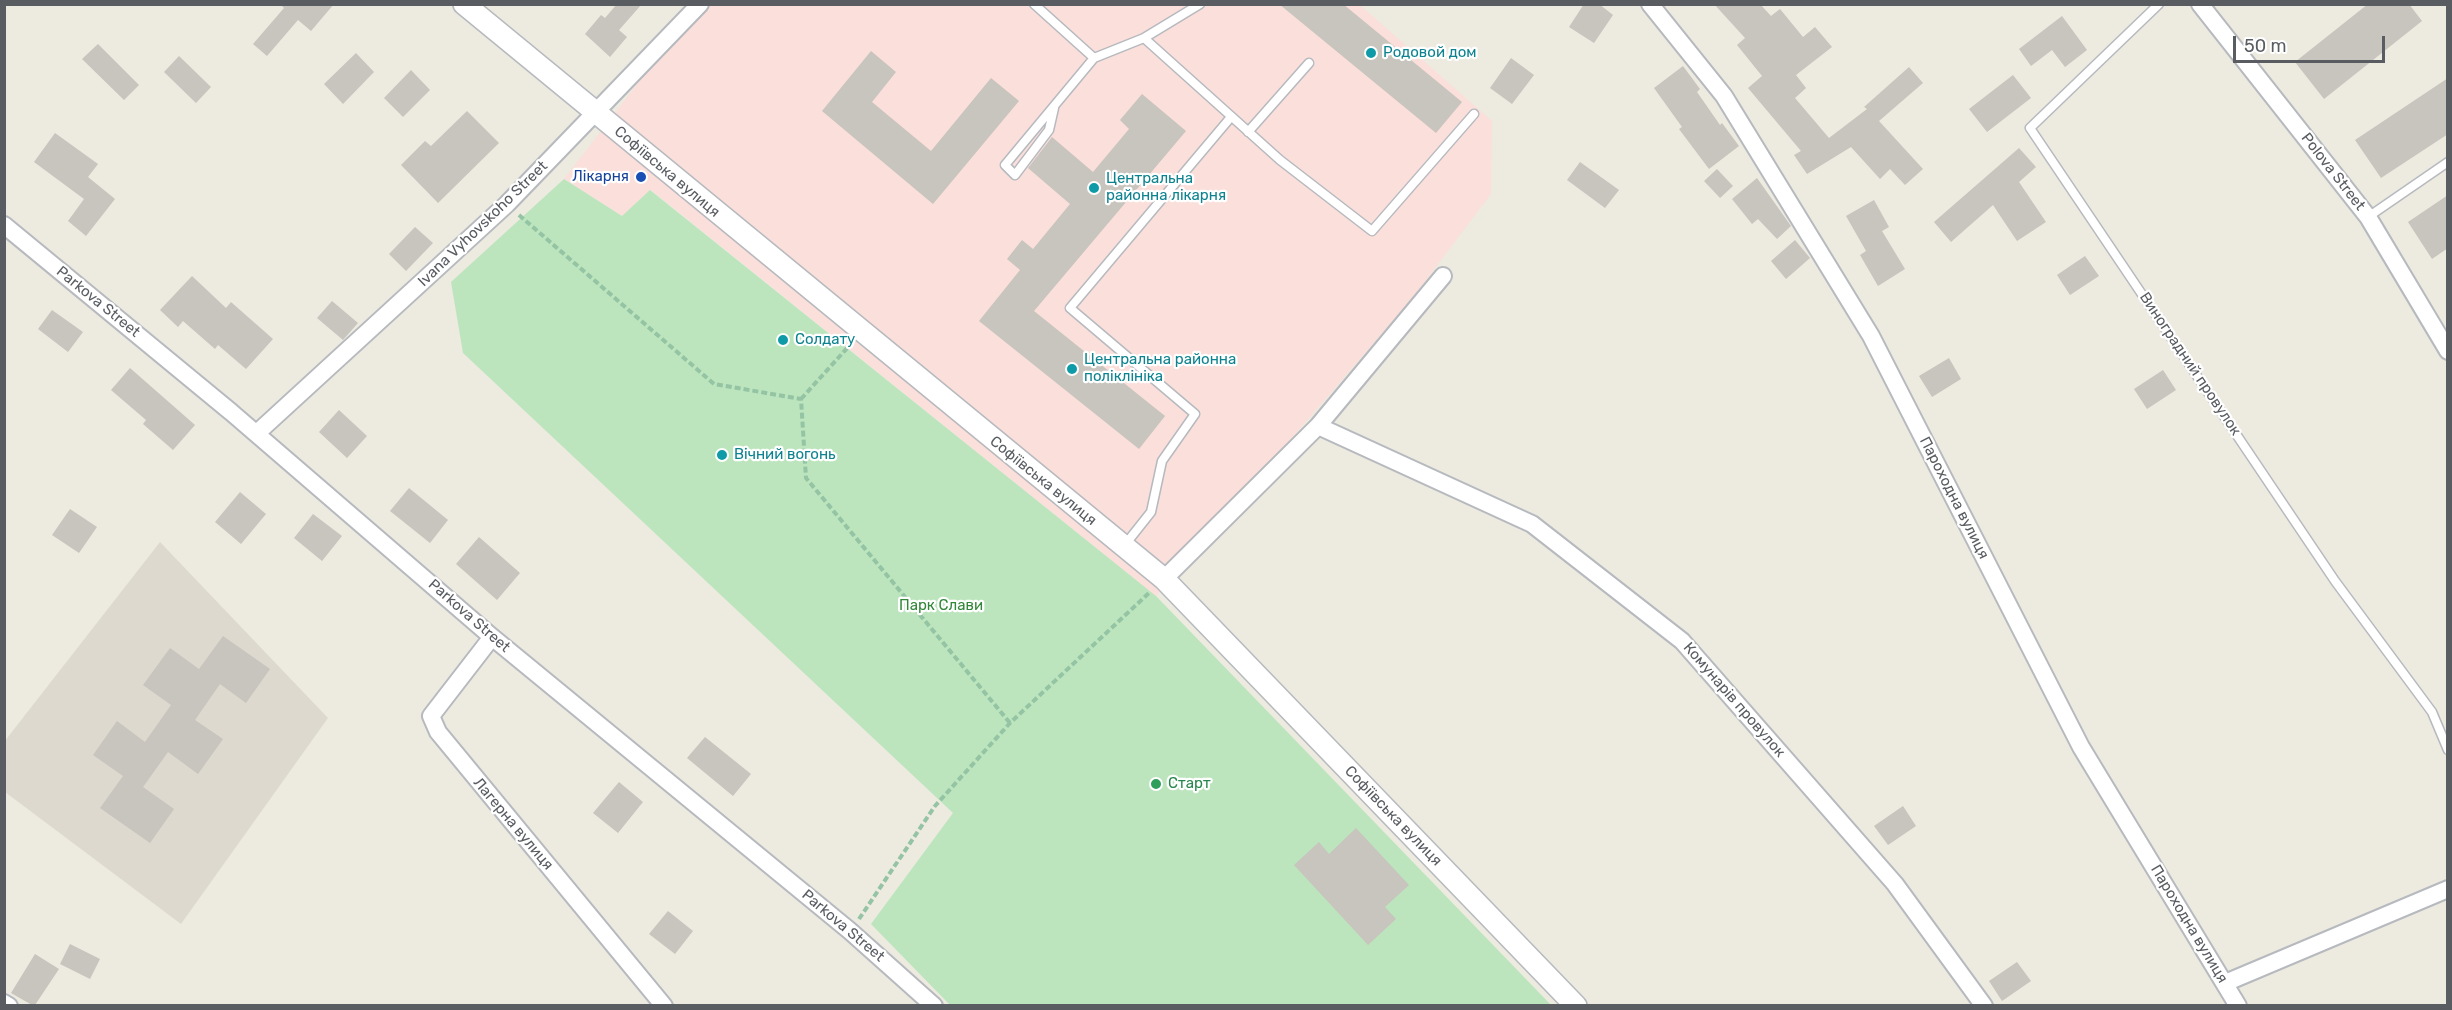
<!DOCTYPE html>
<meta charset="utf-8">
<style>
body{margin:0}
#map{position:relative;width:2452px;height:1010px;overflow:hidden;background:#edeae0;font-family:Rubik,sans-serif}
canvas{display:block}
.frame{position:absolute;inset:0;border:6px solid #595d62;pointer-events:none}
.scale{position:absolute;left:2233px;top:36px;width:152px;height:27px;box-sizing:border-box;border:3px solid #595d62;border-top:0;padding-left:8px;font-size:18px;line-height:21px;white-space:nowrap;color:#595d62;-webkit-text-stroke:4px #fff;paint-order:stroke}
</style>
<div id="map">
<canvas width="2452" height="1010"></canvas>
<div class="frame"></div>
<div class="scale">50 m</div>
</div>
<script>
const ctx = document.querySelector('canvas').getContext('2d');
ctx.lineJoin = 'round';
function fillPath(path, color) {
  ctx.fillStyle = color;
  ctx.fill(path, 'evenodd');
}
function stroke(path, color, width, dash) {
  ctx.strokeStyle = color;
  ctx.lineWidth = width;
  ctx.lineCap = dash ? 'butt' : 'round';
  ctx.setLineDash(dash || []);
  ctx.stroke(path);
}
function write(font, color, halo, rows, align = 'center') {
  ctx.font = font + ' Rubik,sans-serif';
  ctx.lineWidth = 4.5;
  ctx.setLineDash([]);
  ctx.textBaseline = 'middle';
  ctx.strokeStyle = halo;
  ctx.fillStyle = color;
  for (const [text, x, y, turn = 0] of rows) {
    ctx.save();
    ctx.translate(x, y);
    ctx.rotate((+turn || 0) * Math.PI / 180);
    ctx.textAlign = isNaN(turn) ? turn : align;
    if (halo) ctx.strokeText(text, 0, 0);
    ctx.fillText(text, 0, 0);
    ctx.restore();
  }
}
const education = new Path2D(`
 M160,542l168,176 -147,206 -176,-132 -1,-50z`);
const medical = new Path2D(`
 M698,5h662l132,116 -1,73 -77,102 -258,300 -505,-406 -29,26 -58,-37z`);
const green = new Path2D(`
 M564,179l58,37 28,-26 506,406 395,409h-601l-79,-81 82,-111 -490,-460 -12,-71z`);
const building = new Path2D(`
 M280,4h54l-23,27 -13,-11 -31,36 -14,-12 31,-36z
 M617,4h25l-23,26 8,7 -17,20 -25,-23 16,-19 4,3z
 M1279,4h64l119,98 -26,31z
 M1584,4h15l14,11 -19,28 -25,-16z
 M1714,4h46l11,12 9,-7 23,28 12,-10 17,20 -36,28 10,13 -11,10 34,40 38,-29 -3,-2 45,-40 14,16 -44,38 44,48 -18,16 -15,-16 -10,10 -29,-32 -44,27 -13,-19 7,-4 -53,-63 14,-12 -25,-31 8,-7z
 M2368,4h41l13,17 -98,78 -29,-37z
 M2062,16l25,34 -22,17 -13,-17 -21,16 -12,-17z
 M98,44l41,41 -15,15 -42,-41z
 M871,51l25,21 -24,30 59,49 60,-73 28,23 -86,103 -111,-93z
 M356,53l18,19 -31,32 -19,-20z
 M179,56l32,31 -15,16 -32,-31z
 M1511,58l23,17 -22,29 -22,-16z
 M1683,66l17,23 -3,3 23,33 2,-2 17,23 -30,23 -30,-40 3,-2 -28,-39z
 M411,70l19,20 -27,27 -19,-19z
 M2013,75l18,23 -44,34 -18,-23z
 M2448,78v56l-67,44 -26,-38z
 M1142,94l44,37 -152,180 131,105 -26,33 -160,-128 41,-51 -13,-11 15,-19 11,9 37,-45 -42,-36 24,-31 41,35 36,-43 -9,-9z
 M467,111l32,32 -61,60 -37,-38 24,-24 6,5z
 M55,133l43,31 -10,13 27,22 -29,37 -18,-15 16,-22 -50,-37z
 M2019,148l17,19 -17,15 27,40 -29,19 -24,-36 -42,37 -17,-20z
 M1580,162l39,28 -14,18 -38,-28z
 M1717,169l16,17 -13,12 -16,-17z
 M1757,178l34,48 -14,13 -19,-20 -6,5 -20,-25z
 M2448,195v53l-16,11 -24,-37z
 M1874,200l15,27 -7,4 23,38 -27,17 -18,-31 6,-4 -20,-35z
 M415,227l18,16 -27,28 -17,-17z
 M1795,240l15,18 -24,21 -15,-18z
 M2085,256l14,20 -29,19 -13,-20z
 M192,276l34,32 5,-6 42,37 -27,30 -28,-24 -3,4 -32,-28 -5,6 -18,-17z
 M332,301l26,22 -15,17 -26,-22z
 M52,310l31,22 -15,20 -30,-23z
 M1949,358l12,21 -29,18 -13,-21z
 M130,368l65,57 -22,25 -30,-26 3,-4 -35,-30z
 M2163,370l13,20 -29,19 -13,-20z
 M339,410l28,26 -20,22 -28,-26z
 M409,488l39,32 -18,23 -40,-32z
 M240,492l26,22 -25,30 -26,-22z
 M70,509l27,18 -18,26 -27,-18z
 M313,514l29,22 -20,25 -28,-23z
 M479,537l41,36 -23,27 -41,-36z
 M223,636l47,33 -24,34 -26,-19 -25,36 28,19 -25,35 -30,-22 -25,35 31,22 -24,34 -50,-35 23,-32 -30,-21 24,-34 28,21 26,-37 -28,-20 27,-37 29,21z
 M705,737l46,37 -18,22 -46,-38z
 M619,782l24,20 -25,31 -25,-20z
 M1903,806l13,20 -28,19 -14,-19z
 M1356,828l53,57 -24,22 11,12 -28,26 -74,-80 25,-23 10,12z
 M668,911l25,20 -18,23 -26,-20z
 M70,944l30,15 -10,20 -30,-15z
 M35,954l24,15 -24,36h-3l-21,-12z
 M2017,962l14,19 -29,20 -13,-20z`);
const path = new Path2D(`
 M519,215l195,169 87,15 5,79 204,245
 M801,399l48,-53
 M859,919l76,-113 75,-83 140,-131`);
const service = new Path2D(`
 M1034,4l60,54 50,-20 56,-34
 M2159,4l-129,124 305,453 97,131 16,38
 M1144,38l136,122 92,71 102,-117
 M1054,108l-5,22 -34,45 -10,-10 89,-107
 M1248,132l61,-69
 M2368,217l80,-55
 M1124,546l27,-34 11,-51 33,-47 -125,-106 161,-191`);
const minor = new Path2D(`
 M1650,4l74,92 147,240 210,411 157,259
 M2200,4l168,213 80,134
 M4,225l227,187 261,225 358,294 84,75
 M1318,426l214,98 150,117 213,243 89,122
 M257,433l250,-229 193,-200
 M1164,579l154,-153 125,-150
 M492,637l-61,79 7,16 226,274
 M2225,983l223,-94
 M4,1003l5,3`);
const tertiary = new Path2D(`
 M464,4l700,575 412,427`);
const markers = [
 [1371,53,6,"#0f9aa8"],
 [641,177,6,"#1a4fb4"],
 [1094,188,6,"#0f9aa8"],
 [783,340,6,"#0f9aa8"],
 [1072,369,6,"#0f9aa8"],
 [722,455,6,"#0f9aa8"],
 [1156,784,6,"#2e9e5b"]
];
const cultureNames = [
 ["Родовой дом",1383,53],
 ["Центральна",1106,179],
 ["районна лікарня",1106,196],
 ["Солдату",795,340],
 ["Центральна районна",1084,360],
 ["поліклініка",1084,377],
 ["Вічний вогонь",734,455]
];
const streetNames = [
 ["Софіївська вулиця",667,172,40],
 ["Polova Street",2333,172,52],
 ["Ivana Vyhovskoho Street",483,224,-44],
 ["Parkova Street",98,302,39],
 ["Виноградний провулок",2190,364,56],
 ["Софіївська вулиця",1043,481,39],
 ["Пароходна вулиця",1954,498,63],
 ["Parkova Street",469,616,41],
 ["Комунарів провулок",1734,700,49],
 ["Софіївська вулиця",1393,816,46],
 ["Лагерна вулиця",513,824,50],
 ["Пароходна вулиця",2189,924,59],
 ["Parkova Street",843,926,40]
];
const transitNames = [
 ["Лікарня",629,177]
];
const parkNames = [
 ["Парк Слави",941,606]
];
const leisureNames = [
 ["Старт",1168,784]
];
fillPath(education, '#ddd9cf');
fillPath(medical, '#fbdfdb');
fillPath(green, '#bce5bd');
fillPath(building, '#c8c4be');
stroke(service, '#b6b9be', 11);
stroke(minor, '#b6b9be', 20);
stroke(tertiary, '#b6b9be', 24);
stroke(path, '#94c4a3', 4, [6, 3]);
stroke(service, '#fff', 8);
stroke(minor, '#fff', 16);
stroke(tertiary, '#fff', 21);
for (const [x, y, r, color] of markers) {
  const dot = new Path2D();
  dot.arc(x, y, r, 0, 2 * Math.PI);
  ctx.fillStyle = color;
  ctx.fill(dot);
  stroke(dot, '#fff', 2);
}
write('15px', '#0d838f', '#fff', cultureNames, 'left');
write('15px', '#595d62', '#fff', streetNames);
write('15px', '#164399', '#fff', transitNames, 'right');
write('15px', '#338739', '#fff', parkNames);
write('15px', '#27864d', '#fff', leisureNames, 'left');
</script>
